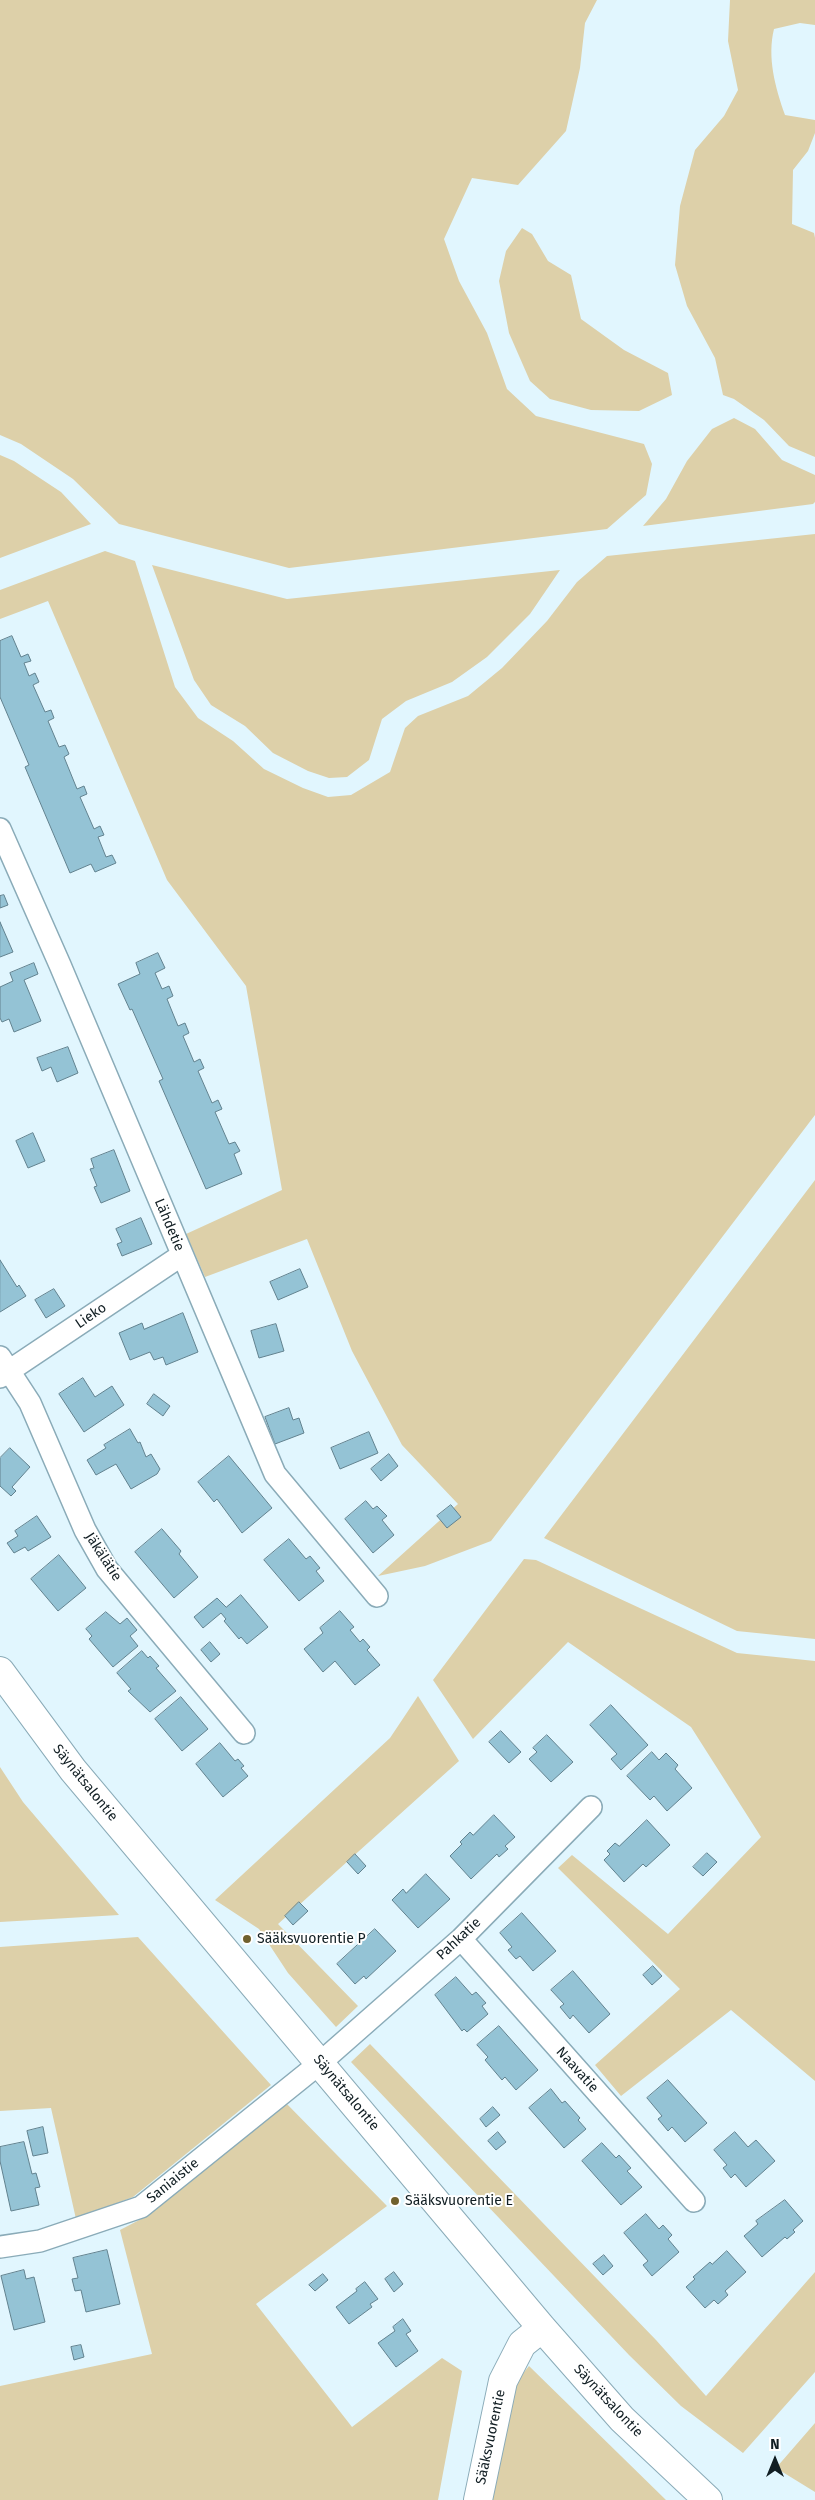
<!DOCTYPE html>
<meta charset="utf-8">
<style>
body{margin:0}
#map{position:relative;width:815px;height:2500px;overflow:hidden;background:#e1f6fe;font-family:"Fira Sans",sans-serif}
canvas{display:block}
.north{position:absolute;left:750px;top:2435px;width:50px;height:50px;-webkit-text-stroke:4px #fff;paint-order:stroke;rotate:0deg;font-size:14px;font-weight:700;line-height:20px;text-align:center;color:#111e23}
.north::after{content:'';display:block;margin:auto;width:18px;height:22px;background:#111e23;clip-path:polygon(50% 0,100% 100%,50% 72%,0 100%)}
</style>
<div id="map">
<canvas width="815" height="2500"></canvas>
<div class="north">N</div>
</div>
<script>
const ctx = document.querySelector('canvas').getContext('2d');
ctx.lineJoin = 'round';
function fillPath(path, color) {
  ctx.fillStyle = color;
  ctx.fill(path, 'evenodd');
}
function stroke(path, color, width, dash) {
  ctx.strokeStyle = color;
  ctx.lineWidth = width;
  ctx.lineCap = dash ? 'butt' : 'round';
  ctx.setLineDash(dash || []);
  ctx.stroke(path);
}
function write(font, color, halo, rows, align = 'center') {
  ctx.font = font + ' "Fira Sans",sans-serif';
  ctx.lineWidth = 4;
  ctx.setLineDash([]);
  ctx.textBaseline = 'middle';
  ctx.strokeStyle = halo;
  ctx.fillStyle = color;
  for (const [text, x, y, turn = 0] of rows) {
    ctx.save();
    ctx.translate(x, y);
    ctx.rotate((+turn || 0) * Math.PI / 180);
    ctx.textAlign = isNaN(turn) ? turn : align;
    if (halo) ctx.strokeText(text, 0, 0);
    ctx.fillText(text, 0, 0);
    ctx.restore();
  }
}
const green = new Path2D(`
 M0,0h597l-12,23 -5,45 -14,63 -48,54 -46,-7 -28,61 15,42 28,52 20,56 29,27 108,28 8,20 -6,31 -39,34 -318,39 -170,-44 -46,-45 -52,-35 -21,-9z
 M730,0h85v25l-15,-2 -26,6c-7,28 1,58 11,86l30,5v13l-7,18 -15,19 -1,54 22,9 1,5v219l-26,-11 -25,-26 -30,-21 -11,-4 -8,-37 -28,-52 -12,-41 5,-59 15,-56 29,-34 14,-26 -10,-49z
 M522,228l10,6 16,27 23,14 10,44 43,31 44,23 4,22 -33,16 -48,-1 -41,-11 -20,-18 -21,-48 -10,-52 7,-30z
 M734,418l21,11 27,31 33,15v27l-2,2 -170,22 23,-27 21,-38 25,-32z
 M0,455l14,6 47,31 30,32 -91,34z
 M815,534v581l-324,426 -66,25 -47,10 80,-72 -56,-59 -50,-94 -45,-112 -102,38 -19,-43 96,-44 -36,-204 -79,-106 -119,-279 -48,18v-29l105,-39 30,10 40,126 23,31 35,23 31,28 39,19 25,9 23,-2 39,-23 15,-44 13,-12 50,-20 34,-28 45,-47 30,-39 30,-26z
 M152,565l135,34 273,-29 -30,44 -43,43 -35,25 -46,19 -24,18 -13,41 -22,17 -18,1 -21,-7 -35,-18 -28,-27 -34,-21 -17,-25z
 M815,1180v459l-78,-8 -193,-93z
 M524,1559l12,1 201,93 78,8v420l-84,-71 -110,86 -26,-31 85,-76 -122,-121 14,-13 96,79 93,-97 -70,-110 -123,-85 -95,97 -40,-59z
 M418,1696l41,65 -181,163 80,82 -22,21 -48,-54 -29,-44 -44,-29 175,-162z
 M0,1767l23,35 96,113 -119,7z
 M138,1937l133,148 -138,112 -57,22 -25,-111 -51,3v-164z
 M370,2044l286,296 50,56 109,-124v100l-72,81 -62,-47 -52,-51 -278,-293z
 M284,2101l103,105 -131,98 96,123 90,-69 20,13 -24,129h-438v-114l152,-32 -32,-124 25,-13z
 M529,2366l137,134h-174l24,-118z
 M815,2423v69l-39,-24z`);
const building = new Path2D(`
 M12,636l9,21 7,-3 3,7 -7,2 5,13 6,-3 4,9 -6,3 12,27 6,-2 3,8 -6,3 11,26 6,-2 4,9 -5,3 13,32 7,-3 3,8 -7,3 14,32 6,-3 4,9 -6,2 8,20 6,-2 4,8 -21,9 -4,-8 -21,9 -45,-106 4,-2 -29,-68v-56z
 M4,895l4,10 -8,3v-12z
 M0,922l13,30 -13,5z
 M158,953l7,15 -10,5 7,16 7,-3 4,10 -6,3 11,27 7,-3 4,10 -6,3 11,26 6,-3 4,9 -6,3 14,32 6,-3 4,9 -7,3 14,32 6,-2 5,9 -6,3 8,20 -36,15 -47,-108 4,-2 -31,-70 -2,1 -12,-26 22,-10 -4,-11z
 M34,963l4,11 -14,6 17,41 -27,11 -5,-13 -7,3 -2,-4v-31l13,-6 -3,-8z
 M68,1047l10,26 -21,9 -6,-15 -9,4 -5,-13z
 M33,1133l12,28 -17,7 -12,-27z
 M114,1150l16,41 -29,12 -7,-16 3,-1 -7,-17 4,-1 -3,-9z
 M141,1218l11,26 -30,12 -5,-12 5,-2 -6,-13z
 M0,1260l17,27 2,-2 7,11 -26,16z
 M300,1269l8,18 -30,13 -8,-18z
 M54,1289l11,17 -19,12 -11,-18z
 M183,1313l15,39 -32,13 -3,-8 -9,3 -4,-8 -20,8 -11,-27 23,-10 2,6z
 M276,1324l8,27 -25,7 -8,-27z
 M83,1378l12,19 17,-11 12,19 -40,27 -25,-38z
 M154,1394l16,12 -7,10 -16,-12z
 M289,1408l4,12 6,-2 5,15 -29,11 -10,-27z
 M130,1429l8,14 2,-1 6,15 5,-3 9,15 -3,5 -26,15 -15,-25 -20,11 -9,-15 19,-12 -2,-3z
 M369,1432l9,21 -38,16 -9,-21z
 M10,1448l20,19 -18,20 4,4 -5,5 -11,-10v-28z
 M389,1454l9,12 -17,15 -10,-12z
 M229,1456l43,52 -30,25 -25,-34 -3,3 -16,-20z
 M366,1501l7,8 4,-3 10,10 -5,4 12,15 -21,18 -28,-34z
 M451,1505l10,12 -14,11 -10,-12z
 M37,1516l14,21 -23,14 -3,-4 -11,6 -7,-10 11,-7 -3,-5z
 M162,1529l19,22 -2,3 19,23 -24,21 -39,-46z
 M289,1539l17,20 4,-3 10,12 -4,3 8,10 -25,20 -35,-41z
 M59,1555l27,33 -28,23 -27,-32z
 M241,1595l27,32 -21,17 -6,-7 -2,2 -15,-18 2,-2 -5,-6 -18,15 -9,-11 23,-19 9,9z
 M340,1611l14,16 -4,3 10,12 3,-3 7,8 -3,3 13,15 -25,20 -20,-24 -12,11 -19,-23 19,-16 -3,-5z
 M106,1612l14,12 7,-6 10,12 -7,6 8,10 -25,21 -24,-28 3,-3 -6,-7z
 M210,1642l10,12 -9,8 -10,-12z
 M142,1651l6,7 2,-2 9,10 -3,2 20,23 -26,21 -22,-21 3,-2 -14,-16z
 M181,1697l27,32 -26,22 -27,-32z
 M611,1705l37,40 -27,25 -10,-11 6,-5 -27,-29z
 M501,1731l20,21 -12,11 -20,-21z
 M547,1735l26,27 -22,20 -22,-23 8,-7 -4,-4z
 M220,1743l15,18 3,-2 6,7 -3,2 7,8 -25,21 -27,-33z
 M652,1752l7,8 7,-7 12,12 -3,4 17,19 -25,23 -13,-15 -4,4 -23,-24z
 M494,1815l21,22 -10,9 3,3 -9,8 -2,-3 -26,25 -21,-23 12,-12 -2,-2 10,-10 3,3z
 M647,1820l23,25 -24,22 -3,-3 -19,18 -20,-22 6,-6 -3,-3 8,-8 4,3z
 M707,1853l10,9 -14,14 -10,-9z
 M355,1854l11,12 -8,8 -11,-12z
 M426,1874l24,25 -32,29 -26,-28 11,-11 3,4z
 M299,1902l9,9 -15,14 -8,-9z
 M522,1913l34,38 -23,20 -13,-15 -4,3 -8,-9 4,-3 -12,-14z
 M375,1929l21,22 -30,28 -2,-3 -9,8 -18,-20z
 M653,1966l9,10 -10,9 -9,-10z
 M573,1971l37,43 -21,19 -16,-18 -3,4 -10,-12 4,-3 -13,-14z
 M456,1977l16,18 4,-3 10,11 -4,3 6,8 -21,18 -3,-3 -2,2 -27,-36z
 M499,2026l39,44 -22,20 -11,-13 -3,3 -17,-20 3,-3 -11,-12z
 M668,2080l39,43 -22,19 -13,-15 -4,4 -10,-12 4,-3 -15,-18z
 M551,2089l11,14 3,-2 15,17 -2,2 8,9 -22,19 -35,-40z
 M493,2107l7,8 -14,12 -6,-8z
 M43,2127l5,26 -15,3 -6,-25z
 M498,2132l8,10 -10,8 -8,-9z
 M735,2132l13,15 8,-7 19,21 -29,26 -11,-13 -4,4 -8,-10 4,-3 -13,-15z
 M24,2142l8,32 4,-1 4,14 -5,1 4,17 -28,6 -11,-50v-14z
 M602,2143l14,15 3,-3 12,13 -4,3 15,16 -21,18 -39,-44z
 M785,2200l18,21 -10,9 2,2 -8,7 -2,-2 -23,20 -18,-21 14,-12 -2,-3z
 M646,2214l13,15 4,-4 9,10 -4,4 11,13 -27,24 -9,-11 5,-4 -24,-28z
 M107,2250l13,54 -34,8 -5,-22 -6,1 -3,-12 6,-1 -5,-20z
 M727,2251l19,21 -21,19 3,4 -10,9 -4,-4 -9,8 -19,-21 9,-8 -2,-2 17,-15 2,2z
 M604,2255l9,11 -10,9 -10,-11z
 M24,2270l2,9 8,-2 11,45 -31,8 -13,-54z
 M394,2272l9,12 -9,8 -9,-13z
 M323,2274l5,6 -13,11 -6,-6z
 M365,2282l13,17 -8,5 2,3 -23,17 -13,-17 21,-16 -1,-2z
 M403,2319l8,12 -5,3 12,17 -22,16 -18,-24 17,-12 -2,-4z
 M81,2345l3,12 -10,3 -3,-13z`);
const street = new Path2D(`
 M0,829l60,136 215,509 102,122
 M0,1357l30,46 55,127 22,39 137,164
 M0,1377l182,-122
 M461,1939l233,262
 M0,2247l40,-6 101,-34 179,-144 141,-124 130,-132`);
const secondary = new Path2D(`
 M0,1671l73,99 469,558 80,91 86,81
 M478,2500l25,-119 19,-37 20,-16`);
const markers = [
 [247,1939,5,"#71612e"],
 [395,2201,5,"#71612e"]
];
const streetNames = [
 ["Lähdetie",169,1225,67],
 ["Lieko",91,1316,-34],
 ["Jäkälätie",103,1557,57],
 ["Säynätsalontie",85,1783,51],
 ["Pahkatie",459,1939,-43],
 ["Naavatie",577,2070,48],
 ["Säynätsalontie",346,2093,50],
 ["Saniaistie",173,2181,-39],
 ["Säynätsalontie",608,2401,47],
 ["Sääksvuorentie",491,2437,-78]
];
const poiNames = [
 ["Sääksvuorentie P",257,1939],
 ["Sääksvuorentie E",405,2201]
];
fillPath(green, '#ddd0a9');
fillPath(building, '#94c3d5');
stroke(building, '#62828f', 1);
stroke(street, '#8aabb8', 24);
stroke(secondary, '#8aabb8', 30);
stroke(street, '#fff', 21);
stroke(secondary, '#fff', 28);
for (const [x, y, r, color] of markers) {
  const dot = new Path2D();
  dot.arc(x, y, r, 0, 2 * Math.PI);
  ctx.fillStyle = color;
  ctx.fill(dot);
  stroke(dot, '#fff', 2);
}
write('14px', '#111e23', '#fff', streetNames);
write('14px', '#111e23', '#fff', poiNames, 'left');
</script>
